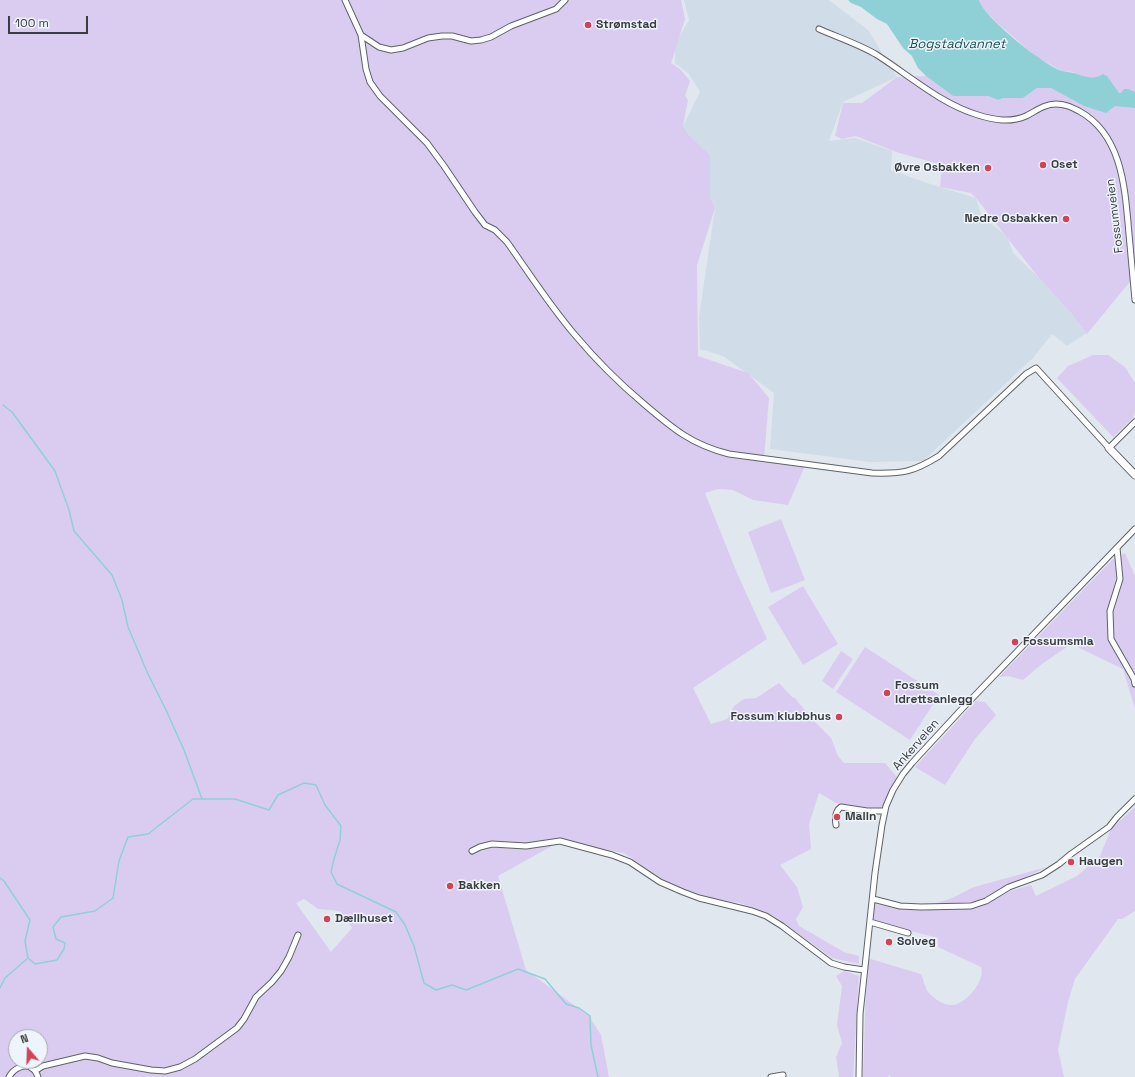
<!DOCTYPE html>
<meta charset="utf-8">
<style>
body{margin:0}
#map{position:relative;width:1135px;height:1077px;overflow:hidden;background:#e1e7ee;font-family:"Space Grotesk",sans-serif}
canvas{display:block}
.north{position:absolute;left:8px;top:1029px;width:40px;height:40px;box-sizing:border-box;background:#eef4fb;border:1px solid #a6aab0;border-radius:50%;rotate:341deg;font-size:11px;font-weight:700;line-height:16px;text-align:center;color:#3a3c3f}
.north::after{content:'';display:block;margin:auto;width:14px;height:18px;background:#d34355;clip-path:polygon(50% 0,100% 100%,50% 72%,0 100%)}
.scale{position:absolute;left:8px;top:16px;width:80px;height:18px;box-sizing:border-box;border:2px solid #3a3c3f;border-top:0;padding-left:5px;font-size:12px;line-height:14px;white-space:nowrap;color:#3a3c3f;-webkit-text-stroke:3px #eef4fb;paint-order:stroke}
</style>
<div id="map">
<canvas width="1135" height="1077"></canvas>
<div class="north">N</div>
<div class="scale">100 m</div>
</div>
<script>
const ctx = document.querySelector('canvas').getContext('2d');
ctx.lineJoin = 'round';
function fillPath(path, color) {
  ctx.fillStyle = color;
  ctx.fill(path, 'evenodd');
}
function stroke(path, color, width, dash) {
  ctx.strokeStyle = color;
  ctx.lineWidth = width;
  ctx.lineCap = dash ? 'butt' : 'round';
  ctx.setLineDash(dash || []);
  ctx.stroke(path);
}
function write(font, color, halo, rows, align = 'center') {
  ctx.font = font + ' "Space Grotesk",sans-serif';
  ctx.lineWidth = 3;
  ctx.setLineDash([]);
  ctx.textBaseline = 'middle';
  ctx.strokeStyle = halo;
  ctx.fillStyle = color;
  for (const [text, x, y, turn = 0] of rows) {
    ctx.save();
    ctx.translate(x, y);
    ctx.rotate((+turn || 0) * Math.PI / 180);
    ctx.textAlign = isNaN(turn) ? turn : align;
    if (halo) ctx.strokeText(text, 0, 0);
    ctx.fillText(text, 0, 0);
    ctx.restore();
  }
}
const built = new Path2D(`
 M684,0h145l39,30 29,47 -54,25 -14,39 26,-3 37,13 -1,19 36,13 49,15 6,19 25,19 6,17 26,25 31,34 17,22h-2l-18,12 -15,-12 -19,24 -110,103 -53,1 -100,-13 4,-56 -51,-37 -23,-7 -1,-32 16,-109 -5,-11v-42l-21,-20 -6,-9 17,-34 -12,-19 -13,-10v-19l14,-24z`);
const green = new Path2D(`
 M0,0h681l4,19 -14,44 10,7 9,11 -5,15 3,4 -5,26 6,9 21,20v42l5,11 -18,57 1,91 50,17 21,25 -5,61 41,7 -17,39 -35,-5 -20,-10 -15,-1 -13,4 32,80 30,66 -74,49 18,36 16,-5 7,-13 10,-7 12,-1 23,-15 14,15 1,-1 19,23 18,18 7,18 6,7h41l12,14 -15,32 -17,1 -29,-7 -17,-10 -10,31 2,25 -31,16 17,22 6,20 -7,12 3,7 45,26 15,4v8l-27,-6 -58,-42 -34,-13 -33,-4 -30,-10 -53,-36 -65,-11 -61,34 28,94 63,46 12,19 8,42h-609zM304,899l14,10 22,2 12,17 -21,24 -35,-49zM16,1037h24v24h-24z
 M979,0h156v295l-2,-17 -46,56 -17,-22 -31,-34 -63,-80 -5,-5 -31,-6 2,-22 -46,-13 -40,-16 -14,3 -7,-3 8,-33h19l35,-26 29,-1 27,20h35l10,4 5,-2h20l14,-10h14l11,4 11,8 33,13 -7,-36 -13,1 -13,-6 -11,-1 -25,-14 -40,-34 -17,-18z
 M1093,355h15l17,12 10,16v28l-2,7 -20,19 -56,-59 11,-12z
 M781,519l24,61 -34,13 -23,-61z
 M1125,553l10,23v133l-12,-40 -52,-25 -29,20 -19,16 -15,-4 -9,1 114,-118z
 M803,586l35,58 -35,21 -35,-58z
 M865,647l74,48 -29,45 -74,-48z
 M841,651l12,8 -20,30 -11,-8z
 M976,701l9,1 11,13 -21,24 -30,46 -30,-18z
 M1135,807v104l-13,8h-4l-43,60 -7,23 -10,48 6,27h-173l-2,-2 -1,2h-25l4,-119 54,16c3,6 4,16 9,20 6,6 13,11 22,11 13,0 34,-24 29,-38l-43,-20v-9l-66,-17 3,-17 23,5h73l15,-5 24,-13 21,-6 5,11 41,-20 23,-20 11,-27z
 M1047,867l-40,19 -23,13 -14,5 -44,2 24,-7 24,-12z
 M844,971l15,5 -6,101h-14l-3,-20 6,-14 -5,-18 5,-39 -6,-10z`);
const water = new Path2D(`
 M848,0h131c4,17 65,65 83,71 4,1 8,1 12,2 10,3 19,8 29,1l4,2 12,17h2l3,-4h4l7,3v16l-20,-2 -9,7 -22,-7 -33,-18h-14l-14,10h-20l-5,2 -10,-4h-35l-27,-20 -8,-8 -6,-12 -9,-8 -16,-24 -10,-5 -16,-12 -10,-4z`);
const stream = new Path2D(`
 M3,405l9,7 43,59 14,39 5,21 38,44 10,25 6,27 20,47 18,36 18,40 18,49
 M0,878l4,3 26,39 -5,21 3,17 7,6 22,-4 7,-11 1,-6 -9,-4 -3,-12 8,-10 34,-6 18,-13 6,-37 9,-24 20,-3 45,-35h42l34,11 9,-15 26,-12 12,2 9,20 16,21 -1,14 -6,19 -3,13 6,12 59,28 9,13 9,21 10,37 12,7 16,-5 14,5 52,-21 27,10 21,25 13,4 11,8 1,29 7,32
 M0,988l5,-10 23,-20`);
const street = new Path2D(`
 M345,0l16,35 5,34 4,13 10,14 47,47 17,23 31,46 10,13 10,5 12,12c22,31 43,64 68,93 21,25 44,48 69,69 28,24 48,41 85,50l143,19c31,1 41,-1 67,-17l87,-82 10,-6 73,80 26,-26
 M819,29c18,8 42,16 58,26 33,21 64,49 101,60 16,5 32,8 48,1 10,-5 18,-12 30,-12 9,0 15,3 23,7 44,24 46,79 50,123 2,22 4,44 6,66
 M361,35l18,12 12,3 12,-2 25,-10 14,-2h10l19,5 10,-1 10,-3 20,-11 45,-17 9,-9
 M1117,548l3,31 -10,32 1,28 23,40 1,5
 M836,825c-1,-6 -1,-14 5,-18l26,4h18
 M472,851l8,-4 12,-3 34,2 34,-5 52,14 18,7 30,20 23,10 16,6 53,13 14,5 16,10 49,37 13,4 20,3
 M873,899l27,7 21,1 50,-1 15,-5 23,-14 33,-12 17,-11 12,-10 38,-27 8,-10 18,-18
 M870,922l38,11
 M35,1071l8,-5 42,-10 13,2 14,5 39,7 14,1 15,-4 15,-8 42,-31 7,-9 12,-22 16,-15 9,-11 8,-14 9,-22
 M9,1077c4,-8 16,-15 24,-8 3,2 4,5 5,8
 M771,1077l12,-2
 M859,1077l1,-63 15,-141 7,-48 4,-19 7,-16 10,-16 9,-11 47,-51 176,-183`);
const secondary = new Path2D(`
 M1109,448l26,27`);
const markers = [
 [588,25,4,"#d34355"],
 [1043,165,4,"#d34355"],
 [988,168,4,"#d34355"],
 [1066,219,4,"#d34355"],
 [1015,642,4,"#d34355"],
 [887,693,4,"#d34355"],
 [839,717,4,"#d34355"],
 [837,817,4,"#d34355"],
 [1071,862,4,"#d34355"],
 [450,886,4,"#d34355"],
 [327,919,4,"#d34355"],
 [889,942,4,"#d34355"]
];
const poiNames = [
 ["Strømstad",596,25],
 ["Oset",1051,165],
 ["Øvre Osbakken",980,168,"right"],
 ["Nedre Osbakken",1058,219,"right"],
 ["Fossumsmia",1023,642],
 ["Fossum",895,686],
 ["idrettsanlegg",895,700],
 ["Fossum klubbhus",831,717,"right"],
 ["Malin",845,817],
 ["Haugen",1079,862],
 ["Bakken",458,886],
 ["Dælihuset",335,919],
 ["Solveg",897,942]
];
const streetNames = [
 ["Fossumveien",1115,216,-97],
 ["Ankerveien",916,745,-49]
];
const waterNames = [
 ["Bogstadvannet",957,44]
];
fillPath(built, '#d1dce9');
fillPath(green, '#daccf0');
fillPath(water, '#8fd0d7');
stroke(stream, '#8fd0d7', 1.5);
stroke(street, '#5d6268', 7);
stroke(secondary, '#5d6268', 9);
stroke(street, '#fff', 5);
stroke(secondary, '#fff', 7);
for (const [x, y, r, color] of markers) {
  const dot = new Path2D();
  dot.arc(x, y, r, 0, 2 * Math.PI);
  ctx.fillStyle = color;
  ctx.fill(dot);
  stroke(dot, '#eef4fb', 1.5);
}
write('bold 12px', '#3a3c3f', '#eef4fb', poiNames, 'left');
write('12px', '#3a3c3f', '#eef4fb', streetNames);
write('italic 13px', '#175055', '#eef4fb', waterNames);
</script>
